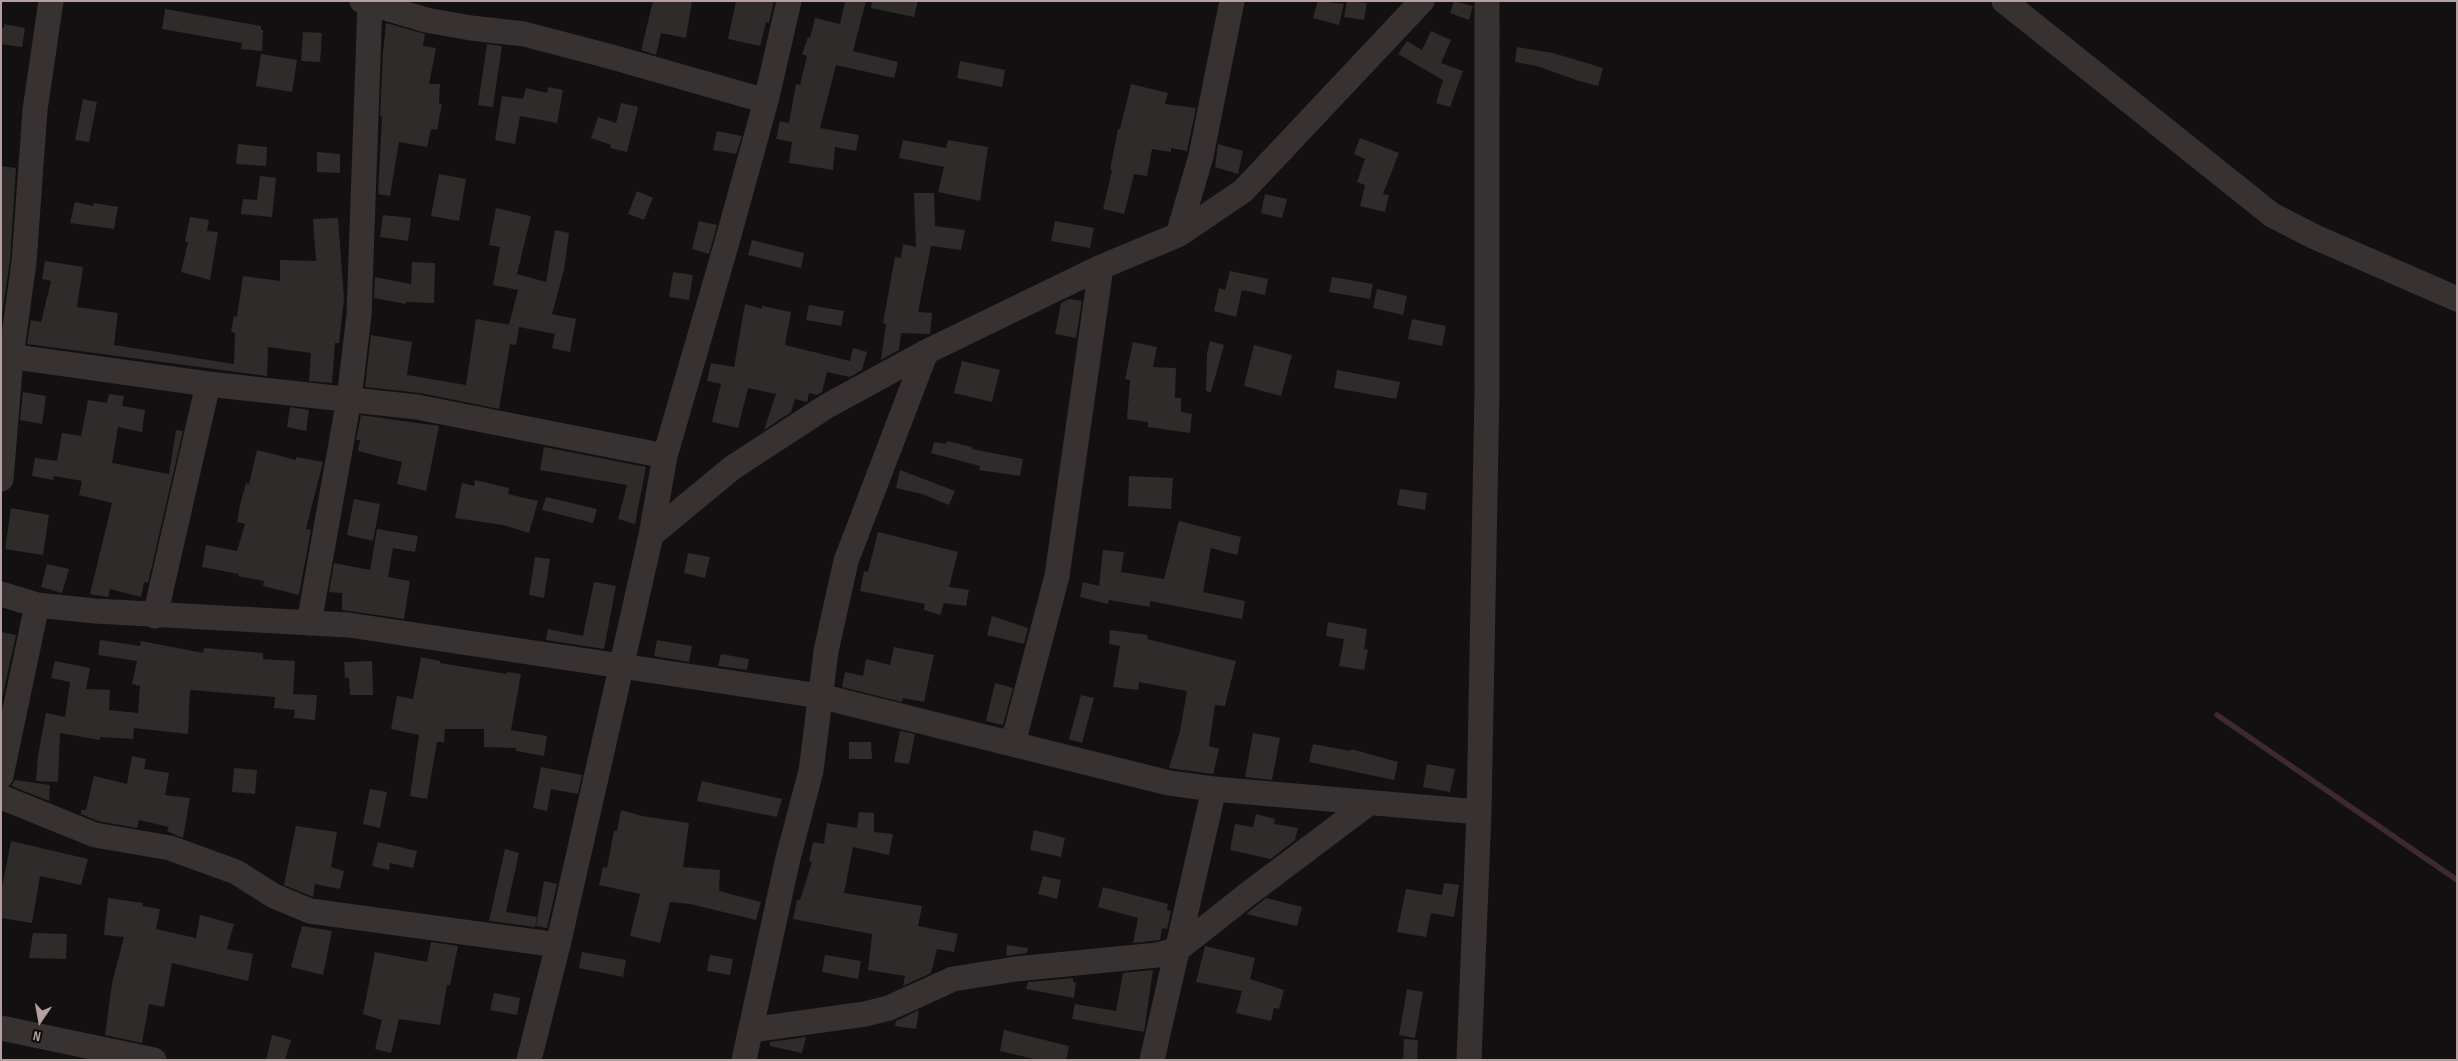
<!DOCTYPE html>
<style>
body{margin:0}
#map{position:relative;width:2458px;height:1061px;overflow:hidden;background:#121010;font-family:"Sofia Sans Condensed",sans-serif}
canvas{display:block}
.frame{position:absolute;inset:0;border:2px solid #b4a0a0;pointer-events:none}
.north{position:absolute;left:15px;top:996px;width:50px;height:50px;-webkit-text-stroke:4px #0c0b0b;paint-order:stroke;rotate:192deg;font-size:14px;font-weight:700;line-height:20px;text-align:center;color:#b4a0a0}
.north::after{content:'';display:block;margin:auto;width:18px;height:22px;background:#b4a0a0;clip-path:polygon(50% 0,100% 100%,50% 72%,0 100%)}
</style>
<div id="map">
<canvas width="2458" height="1061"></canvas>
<div class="frame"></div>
<div class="north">N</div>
</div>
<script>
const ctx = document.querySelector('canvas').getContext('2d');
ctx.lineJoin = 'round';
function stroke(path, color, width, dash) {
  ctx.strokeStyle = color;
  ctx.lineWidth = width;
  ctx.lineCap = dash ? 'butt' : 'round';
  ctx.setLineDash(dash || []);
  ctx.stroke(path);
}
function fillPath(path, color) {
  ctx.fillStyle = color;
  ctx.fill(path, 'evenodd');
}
const stream = new Path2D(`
 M2217,715l240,165`);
const building = new Path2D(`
 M653,1h39l-6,37 -25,-5 -5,22 -15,-5z
 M736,1h38l-5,22 -3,-1 -6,24 -32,-7z
 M845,1h21l-13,50 45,11 -4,16 -58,-13 -16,63 39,7 -3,16 -21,-4 -2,23 -44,-7 3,-21 -16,-3 4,-18 9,2 7,-39 4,1 7,-29 -5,-2 6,-17 2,1 5,-20 25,6z
 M872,1h46l-4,16 -43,-9z
 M1318,1l26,3 -5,21 -26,-7z
 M1347,1l20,2 -3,17 -20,-3z
 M1454,1l19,5 -4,14 -19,-7z
 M165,9l96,17v4h2l-1,21 -21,-2 1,-6 -80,-14z
 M386,23l39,11 -2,12 13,2 -7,36h11l-1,20h3l-5,26 -6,-1 -4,18 -28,-5 -9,54 -12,-2 4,-77 -2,-1 3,-63z
 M4,24l21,4 -3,19 -21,-3v-17l3,1z
 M1431,31l20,9 -10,23 22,8 -13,36 -14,-4 7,-23 -45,-26 9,-13 15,9z
 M303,32l19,1 -2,29 -19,-1z
 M487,44l15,2 -9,61 -15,-2z
 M1517,47l36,6 50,15 -5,18 -22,-6 -39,-14 -22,-4z
 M261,54l36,6 -5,32 -36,-6z
 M960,61l45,9 -3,17 -45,-9z
 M1131,84l37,9 -3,11 31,4 -9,43 -16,-3v4l-19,-3 -5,27 -13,-2 -10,40 -21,-5 9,-39h-2l8,-41h2z
 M548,87l15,3 -6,33 -37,-7 -5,28 -20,-4 7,-44 21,3 3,-11 21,5z
 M83,99l14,3 -8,40 -14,-2z
 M621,103l17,4 -11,45 -17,-4 1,-3 -20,-7 7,-21 18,6z
 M717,131l25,5 -6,18 -23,-4z
 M1360,138l39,15 -16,41 6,1 -4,17 -25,-6 5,-21 -8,-3 8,-23 -11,-5z
 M903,140l43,8 2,-8 40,7 -8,54 -42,-9 6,-25 -45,-9z
 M238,144l29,3 -1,19 -30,-2z
 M1218,144l25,7 -5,23 -23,-7z
 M317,152l23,2v19l-23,-1z
 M1,166l15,2 -6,92 -9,62z
 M439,174l27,5 -7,42 -28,-5z
 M260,176l16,2 -4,39 -31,-3 2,-15 14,1z
 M637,191l16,7 -9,22 -16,-6z
 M914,193h20l1,33 30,4 -4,20 -30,-4 -13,66 14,1 -2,21 -29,-1 -2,17 -18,10 5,-36 -3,-1 12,-66 6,1 2,-14 13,3z
 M1265,194l22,5 -5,19 -21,-5z
 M75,202l18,4 1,-3 24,4 -4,22 -44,-6z
 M496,208l35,8 -14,58 29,8 9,-52 14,3 -5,37 -12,44 24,5 -6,33 -18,-4 3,-14 -36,-7 -3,18 -6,-1 -11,65 -79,-16 -55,-6 6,-52 41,7 -5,33 59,10 10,-66 40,7 -7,-1 9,-35 -25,-5 7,-38 -11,-2z
 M383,215l28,3 -3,23 -28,-4z
 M190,217l19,3 -2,11 11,1 -8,48 -29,-8 7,-30h-3z
 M338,218l6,82 -5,43h-4l-3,40 -23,-2 2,-28 -43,-6 -1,29 -240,-32 4,-24 10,2 10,-41 -9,-2 3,-18 38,6 -6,40 41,6 -4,32 120,19 1,-31 -4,-1 3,-16 3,1 6,-41 37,5v-21l36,1 -3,-42z
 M699,221l18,4 -8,29 -17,-5z
 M1055,221l39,7 -4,20 -39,-7z
 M752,240l52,13 -3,15 -53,-13z
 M412,262l23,1 -1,40 -28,-1v2l-32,-6 1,-21 36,7z
 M1230,271l38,8 -3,16 -23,-5 -6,27 -22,-6 5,-23 6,2z
 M673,272l20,3 -4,25 -20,-3z
 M1332,277l41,7 -3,15 -41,-7z
 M1377,289l30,7 -4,19 -30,-7z
 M1069,299l13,2 -6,37 -21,-4 6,-31z
 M745,304l17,5v-3l29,6 -6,33 65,16 3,-13 14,4 -5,18 -12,7 -23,-5 -5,20 -5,3 -8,-2 -2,9 -12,-3 -4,13 -27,18 12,-36 -28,-6 -10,40 -26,-6 9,-38 -14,-3 4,-18 23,4z
 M809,305l35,6 -3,15 -35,-6z
 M1412,319l34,7 -4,20 -34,-7z
 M1210,341l14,4 -13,47 -5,-1 1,-38z
 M1133,342l24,5 -4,20 23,1 -1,30h6v14l11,2 -2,19 -42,-6v-5l-21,-3 3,-39 -5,-1z
 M1254,345l38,10 -11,41 -37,-10z
 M962,361l38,9 -8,32 -38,-9z
 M1337,370l63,12 -4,17 -62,-11z
 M23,392l23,4 -4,28 -22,-4z
 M109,394l15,2 -2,10 23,4 -3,22 -24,-5 -6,36 57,11 7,-44 7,1 -35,152 -4,-1 -3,15 -31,-8 -2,8 -18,-3 22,-91 -33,-8 3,-14 -28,-5 -1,4 -21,-4 3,-18 22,3 5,-28 19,3 7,-36 19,3z
 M290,407l19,3 -3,21 -19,-4z
 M361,415l78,11 -13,65 -29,-7 5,-22 -44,-11 2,-11h-4z
 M947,441l25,6v2l51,10 -3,17 -41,-6 1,-4 -49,-13 3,-11 12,2z
 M544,447l102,20 -11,57 -17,-5 9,-34 -87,-15z
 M257,450l39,10v-3l27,5 -17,67 5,1 -12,65 -36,-9 1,-5 -26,-5 1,-2 -37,-7 4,-22 31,6 8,-27 -8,-2 3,-17 6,-22 3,1z
 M900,470l55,21 -6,14 -27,-11 -26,-6z
 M1129,476l44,2 -2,31 -43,-3z
 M475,480l34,8 -1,6 30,7 -9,32 -26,-8 -48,-7 7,-35 12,3z
 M1400,489l27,4 -2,17 -28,-5z
 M546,497l51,12 -4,14 -51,-13z
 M354,499l26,5 -7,37 -26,-6z
 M11,508l38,7 -6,40 -38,-6z
 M1179,521l62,16 -4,18 -26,-7 -8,44 42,9 -3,18 -92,-18v6l-41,-7 -1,4 -28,-7 3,-15 16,4 4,-36 21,2 -3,20 43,7z
 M377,529l41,7 -3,16 -22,-4 -5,29 22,4 -6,38 -62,-9v-17l-13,-1 5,-29 36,7z
 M878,532l80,20 -9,35 20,3 -3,16 -22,-3 -4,12 -16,-5 1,-6 -65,-13 4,-20 4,1z
 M688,553l22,4 -5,21 -21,-5z
 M535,557l15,2 -6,39 -15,-3z
 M47,564l22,5 -7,24 -21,-6z
 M594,582l22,4 -12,63 -58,-9 2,-11 35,7z
 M992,616l36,12 -4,16 -37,-9z
 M1328,622l39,7 -3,20 4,1 -4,20 -25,-4 5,-27 -18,-3z
 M1110,630l38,5 -1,4 89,22 -11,45 -10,-1 -6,41 10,3 -6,25 -44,-6 11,-37 7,-40 -48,-9 -1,8 -25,-3 7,-41 -11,-2z
 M1,632l15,3 -14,64h-1z
 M100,640l40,6 1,-5 62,12 1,-5 59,5v6l32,2 -2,33 24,1 -2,25 -21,-2 1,-8 -21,-2 1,-11 -85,-7 -2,44 -54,-6 -1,11 -33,-2v3l-40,-7 -2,49 -22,-1 2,-26 8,-42 19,4 5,-35 -19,-4 4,-17 35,7 -4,21 24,1 -1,20 29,3 2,-27 -8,-2 5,-23 -39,-6z
 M657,640l35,6 -3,16 -35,-6z
 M894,647l40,8 -10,47 -21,-4 -1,4 -60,-15 3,-15 18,4 3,-17 24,6z
 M721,654l28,5 -2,11 -29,-4z
 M421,657l19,4v2l67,11v-2l14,2 -10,56 36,6 -3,20 -28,-5v-3l-32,-1v-18h-39l-1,13h-7l-10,57 -17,-3 9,-61 -28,-6 6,-33 16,3z
 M372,661l1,34h-23l-1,-17h-4l-1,-16z
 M995,683l18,5 -10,37 -17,-4z
 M1081,695l13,3 -12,45 -13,-4z
 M900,731l15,3 -6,30 -15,-2z
 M1253,733l27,5 -8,42 -27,-3z
 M849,742h22l1,17h-23z
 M1313,744l37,7 1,-2 47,13 -4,18 -85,-18z
 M132,756l14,3 -2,10 25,4 -4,22 25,3 -7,40 -16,-7 2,-4 -30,-7 -2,8 -39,-7 -17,-7v-4h5l8,-34 33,8z
 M1427,764l28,5 -5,23 -27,-5z
 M541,767l41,8 -4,19 -27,-5 -4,22 -14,-3z
 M234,768l23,2 -2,24 -23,-2z
 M15,780l35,5 -1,16 -38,-15z
 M702,781l80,18 -5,18 -80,-16z
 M370,789l17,3 -7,36 -17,-4z
 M621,810l21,6 47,7 -6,44 37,3 -1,21 42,11 -5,18 -66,-16 -20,-2 -10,41 -30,-7 10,-42 -41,-9 4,-18 4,1 7,-37h3z
 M859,812l15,1v19l19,2 -4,21 -36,-8 -9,46 78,13 -4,20 40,8 -4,18 -17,-3 -6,24 -28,13 2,-10 -37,-6 4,-36 -79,-15 4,-19h3l12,-38 -3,-1 4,-19 11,2 3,-21 30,5z
 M1256,814l19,5 -1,5 24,4 -3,12 -24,19 -41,-9 5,-26 18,3z
 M296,826l41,6 -6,35 13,4 -4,18 -25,-5 -2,13 -29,-12z
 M1034,830l31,8 -4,19 -31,-7z
 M11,841l77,18 -7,26 -41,-9 -8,47 -31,-5v-26z
 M378,842l39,9 -4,17 -23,-5 -1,7 -17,-4z
 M505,849l14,4 -13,59 31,5 -2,10 -46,-6z
 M1043,876l18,4 -4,19 -19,-5z
 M544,881l13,3 -10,44 -11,-2z
 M1444,883l15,2 -5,32 -23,-4 -5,24 -29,-5 9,-43 36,6z
 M1103,887l65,17 -1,6 4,1 -4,18 -5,-1 -2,12 -27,3 5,-25 -40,-11z
 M108,898l35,5 -1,3 18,3 -4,20 40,9 4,-23 34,9 -7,25 26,5 -5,27 -76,-18 -8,44 -15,-3 -7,39 -37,-8 7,-52 12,-46 -20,-2z
 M1266,898l36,9 -5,19 -51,-12z
 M302,926l30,5 -9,44 -32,-8z
 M33,933l34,1 -1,25 -37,-1z
 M431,942l27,4 -8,39h-3l-7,40 -41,-6 -8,34 -16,-4 7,-29 -19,-6 12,-62 52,10z
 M1007,945l21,3 -1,5 -21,3z
 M1205,946l50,12 -5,21 34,11 -5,19 -5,-1 -3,13 -35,-8 6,-22 -46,-9z
 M582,952l44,8 -3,17 -44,-9z
 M710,955l23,4 -3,16 -23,-4z
 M825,955l36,6 -3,18 -36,-7z
 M1153,970l-9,62 -72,-13 3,-15 41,7 7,-38z
 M1073,978v4l3,1 -2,15 -48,-9 2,-7z
 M1407,989l16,3 -8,46 -16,-3z
 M494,993l26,5 -3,17 -27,-5z
 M919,1010l-3,19 -21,-3 1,-5z
 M1004,1030l65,16 -3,14h-28l-38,-9z
 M272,1035l19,5 -6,20h-19z
 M806,1037l-4,16 -32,-7v-4z
 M1404,1039l14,1 -1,20h-14z`);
const minor = new Path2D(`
 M362,1l64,19 45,8 53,6 88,23 154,44
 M2004,1l268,214 43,22 142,62
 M1178,235l23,-79 31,-155
 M1,355l207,29 209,23 248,49
 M1,479l10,-122 13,-95 11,-152 16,-109
 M651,535l81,-67 95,-62 99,-54 175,-85 77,-32 65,-44 179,-190
 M1,594l36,11 58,6 254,14 471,71 349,87 45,6 265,23
 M155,616l53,-232
 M309,623l40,-224 10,-84 11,-312
 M1013,743l44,-167 44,-309
 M1,776l36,-171
 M1,797l94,38 75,13 66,24 38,24 36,15 248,34
 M1,1028l153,32
 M751,1030l114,-16 24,-6 64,-29 63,-10 141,-14 20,-5 71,-56 121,-91
 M529,1060l29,-115 63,-277 30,-133 14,-79 62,-214 39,-141 23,-100
 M744,1060l44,-202 23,-87 15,-120 20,-90 80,-209
 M1152,1060l62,-271
 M1469,1060l10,-248 8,-421v-390`);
stroke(stream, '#3e2a2e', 5.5);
fillPath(building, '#2f2b2a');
stroke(minor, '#373231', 25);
</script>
